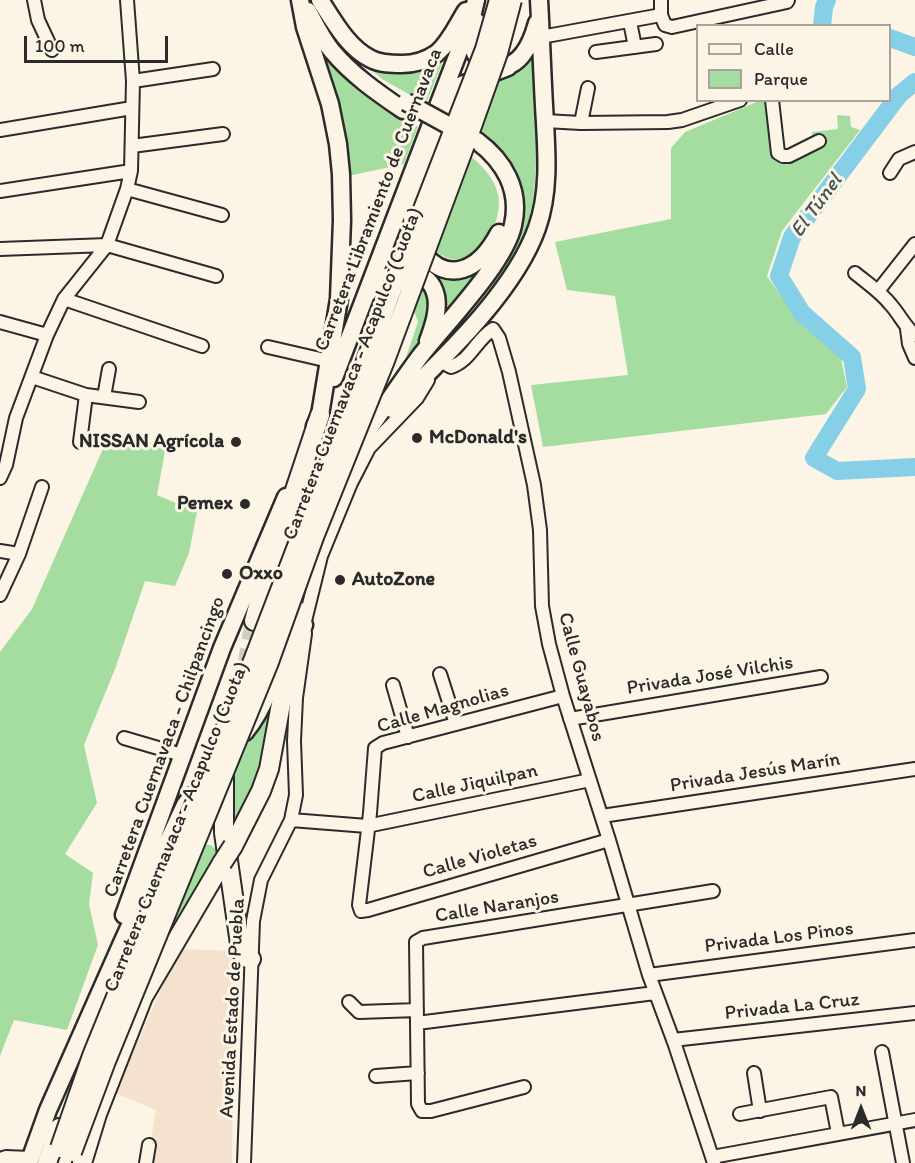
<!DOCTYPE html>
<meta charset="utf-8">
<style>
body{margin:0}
#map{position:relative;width:915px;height:1163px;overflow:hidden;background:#fcf5e5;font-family:Itim,sans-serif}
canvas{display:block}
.legend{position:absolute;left:696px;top:24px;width:195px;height:78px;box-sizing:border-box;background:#fcf5e5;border:2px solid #a8a49b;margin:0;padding:8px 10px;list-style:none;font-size:18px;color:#2b2b2b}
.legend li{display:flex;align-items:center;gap:12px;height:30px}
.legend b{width:30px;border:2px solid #a8a49b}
.north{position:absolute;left:831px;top:1079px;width:60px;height:60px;-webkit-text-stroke:4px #fcf5e5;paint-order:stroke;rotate:0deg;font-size:16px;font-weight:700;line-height:24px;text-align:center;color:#2b2b2b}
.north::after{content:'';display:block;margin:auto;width:21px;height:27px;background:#2b2b2b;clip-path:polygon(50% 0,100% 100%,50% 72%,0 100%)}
.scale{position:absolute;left:24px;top:36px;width:144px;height:27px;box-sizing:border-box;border:3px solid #2b2b2b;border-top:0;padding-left:8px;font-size:18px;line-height:21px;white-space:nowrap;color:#2b2b2b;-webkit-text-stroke:4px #fcf5e5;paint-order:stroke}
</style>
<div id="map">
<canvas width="915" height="1163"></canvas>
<ul class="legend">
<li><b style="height:8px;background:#fcf5e5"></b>Calle</li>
<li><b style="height:16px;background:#a5dda0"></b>Parque</li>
</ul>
<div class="north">N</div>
<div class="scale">100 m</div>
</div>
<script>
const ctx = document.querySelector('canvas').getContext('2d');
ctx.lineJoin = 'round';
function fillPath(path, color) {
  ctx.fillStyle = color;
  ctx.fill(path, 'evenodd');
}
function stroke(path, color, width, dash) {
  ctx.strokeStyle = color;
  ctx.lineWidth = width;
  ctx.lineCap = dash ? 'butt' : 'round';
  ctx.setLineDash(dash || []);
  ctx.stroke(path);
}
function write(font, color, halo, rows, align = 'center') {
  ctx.font = font + ' Itim,sans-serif';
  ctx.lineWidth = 6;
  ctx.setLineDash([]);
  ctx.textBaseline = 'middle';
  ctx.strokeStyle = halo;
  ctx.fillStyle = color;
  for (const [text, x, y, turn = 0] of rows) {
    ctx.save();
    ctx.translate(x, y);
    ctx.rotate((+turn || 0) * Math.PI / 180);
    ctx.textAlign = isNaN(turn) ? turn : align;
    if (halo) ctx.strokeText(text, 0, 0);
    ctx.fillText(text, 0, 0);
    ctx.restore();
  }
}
const built = new Path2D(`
 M179,949l56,2 -3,212h-85l9,-53 -41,-17z`);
const green = new Path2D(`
 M320,43l53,54 45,30 -14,37 -56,12z
 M447,51l-21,53 -44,-25 -20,-17z
 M533,55c2,30 2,58 3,88 0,39 -1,77 -22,111 -16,28 -39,51 -59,76l-4,-4 59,-79 5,-70 -4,-11 -10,-13 -25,-21 15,-47 30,-17z
 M759,101h10l3,50 41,-2 -1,-17 26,-3 -1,-14 13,1 1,11 9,3 -78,101 -15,45 29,42 45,40 6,29 -21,27 -283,33 -12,-62 97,-10 -13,-79 -48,-6 -12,-48 116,-23v-71l14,-16z
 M469,155c12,9 24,22 28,36 9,26 -15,71 -45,68 -9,-1 -16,-8 -23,-14z
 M484,266l-33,43 -7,-4 -24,-38 17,7z
 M401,278l21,5 8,14 -4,32 -8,15 -12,13 12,-35 -7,-19 -37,-7 9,-10z
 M110,433l32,4 23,14 -8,44 40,17 -8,41 -14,33 -30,-5 -30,88 -31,76 13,58 -32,51 28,19 -4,31 9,41 -31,85 -53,-10 -14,36v-404l32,-43z
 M281,673l-19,94 -31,68v-74z
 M205,845h6l8,7 -51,84z`);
const river = new Path2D(`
 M822,26l2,-19 3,-7
 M890,38l25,9
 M915,82l-16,13 -107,142 -13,39 23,37 50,44 5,32 -43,69 23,13 78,-4`);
const highwayTunnel = new Path2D(`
 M246,667l8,-46`);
const minor = new Path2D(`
 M34,0l4,20 14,30
 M661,0v15l4,10 7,2 115,-25 1,-2
 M630,22l5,25
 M541,37l120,-22
 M596,52l60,-8
 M133,81l80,-12
 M772,100l6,53 5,3h6l30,-15
 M545,121l36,2 87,-1 14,-2 58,-20
 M581,123l7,-35
 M0,130l132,-22
 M132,146l91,-12
 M890,173l9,-14 16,-7
 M127,189l95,26
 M0,191l131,-20
 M0,249l107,-4 109,31
 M855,273c12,10 26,19 36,32 9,10 14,22 24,30
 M878,291l37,-47
 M64,299l138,47
 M0,322l47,13
 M907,329l2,15 6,14
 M268,347l61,14
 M437,365l3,-4 11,6c20,-7 24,-26 42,-38l6,9 10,34 25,113 6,45 2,76 7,38 14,52 46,144 40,135 26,70 39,118
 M32,377l54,18 53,7
 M104,397l5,-28
 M80,442l6,-47
 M0,478l6,-13 10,-47 31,-83 17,-36 43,-54 20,-56 4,-18 2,-90 -6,-81
 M0,551l19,3
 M0,595l19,-41 23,-67
 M440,674l16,50
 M393,685l15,52
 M563,696l-180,47 -8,5 -5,65 -11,92 2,6 7,-1 241,-70
 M570,719l251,-42
 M124,738l58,17
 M602,816l313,-47
 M291,820l76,6 223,-46
 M649,975l266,-35
 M349,1002l10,10 58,-2
 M417,1023l238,-30
 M673,1040l242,-27
 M882,1052l21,111
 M754,1073l6,38
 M376,1076l42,-3
 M524,1087l-93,24h-9l-4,-7 -2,-162 7,-4 290,-47
 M740,1114l91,-17 7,36
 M712,1157l203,-37
 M0,1159l6,-2 24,1
 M146,1163l3,-18
 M244,1163l9,-242 8,-41 30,-60 5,-25 -2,-54 2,-43 9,-64 -1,-9 17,-69 30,-73 18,-35 48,-50 11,-18`);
const major = new Path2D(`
 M300,0l5,27 25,77 8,40 3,30 1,46 -3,79 -19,116 -5,11
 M320,0c13,20 28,48 51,59 9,5 21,5 31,5 12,0 25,-4 35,-11 13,-11 20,-28 29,-42
 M308,11c7,13 14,28 24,40 20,24 46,42 71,59
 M477,22c-1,8 -5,20 -3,28 2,8 10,14 17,16 27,7 40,-21 46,-43
 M446,110l7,-17 6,-7 49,-19
 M436,137c-8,24 -24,56 -24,81 0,26 21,60 51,51 17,-5 28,-21 36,-36
 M366,295c4,-5 8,-10 13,-14 19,-13 51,-13 57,15 3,15 -3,31 -8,45
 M334,378l138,-361 4,-17
 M392,409c49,-49 122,-116 145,-181 14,-39 9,-83 7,-123 -2,-35 -3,-70 -5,-105
 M351,453c25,-32 46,-66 70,-98 25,-32 84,-92 92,-130 8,-35 -9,-64 -36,-84
 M293,602l11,23
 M245,732c20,-25 28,-52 36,-83
 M124,915l98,-267 64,-151
 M29,1163l19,-53 74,-167 48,-106 15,-32 7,-9`);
const highway = new Path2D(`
 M254,621l11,-41 55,-165
 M224,774v59l17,118 4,6 6,2
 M233,846l28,-55 8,-22 20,-109 4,-58
 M47,1163l12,-35
 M82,1163l15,-49 46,-117 79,-134`);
const majorBridge = new Path2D(`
 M406,102l71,39`);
const highwayBridge = new Path2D(`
 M222,863l11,-17
 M60,1148l32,-92 161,-395 81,-211 55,-153 96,-248 14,-49
 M72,1152l34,-91 163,-399 45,-125 70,-174 88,-237 26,-73 14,-53`);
const markers = [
 [417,438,6,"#2b2b2b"],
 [236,442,6,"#2b2b2b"],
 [245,504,6,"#2b2b2b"],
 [227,574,6,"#2b2b2b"],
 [340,580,6,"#2b2b2b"]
];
const streetNames = [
 ["Carretera Libramiento de Cuernavaca",379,200,-69],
 ["Carretera Cuernavaca - Acapulco (Cuota)",353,374,-69],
 ["Privada José Vilchis",710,676,-9],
 ["Calle Guayabos",581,677,75],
 ["Calle Magnolias",443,709,-16],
 ["Carretera Cuernavaca - Chilpancingo",165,747,-70],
 ["Privada Jesús Marín",755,773,-9],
 ["Calle Jiquilpan",475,784,-12],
 ["Carretera Cuernavaca - Acapulco (Cuota)",177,827,-68],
 ["Calle Violetas",480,857,-16],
 ["Calle Naranjos",497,907,-9],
 ["Privada Los Pinos",779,938,-7],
 ["Privada La Cruz",792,1007,-6],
 ["Avenida Estado de Puebla",233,1008,-87]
];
const poiNames = [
 ["McDonald's",429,438],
 ["NISSAN Agrícola",224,442,"right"],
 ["Pemex",233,504,"right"],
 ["Oxxo",239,574],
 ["AutoZone",352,580]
];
const waterNames = [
 ["El Túnel",817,206,-54]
];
fillPath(built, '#f5e2ce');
fillPath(green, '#a5dda0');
stroke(river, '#85d0e6', 18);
stroke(highwayTunnel, '#d2cdc0', 18, [18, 9]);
stroke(minor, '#2b2b2b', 16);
stroke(major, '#2b2b2b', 21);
stroke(highway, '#2b2b2b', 22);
stroke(minor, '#fcf5e5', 12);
stroke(major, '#fcf5e5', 16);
stroke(highway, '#fcf5e5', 18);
stroke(majorBridge, '#2b2b2b', 21, []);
stroke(highwayBridge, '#2b2b2b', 22, []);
stroke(majorBridge, '#fcf5e5', 16);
stroke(highwayBridge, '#fcf5e5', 18);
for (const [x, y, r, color] of markers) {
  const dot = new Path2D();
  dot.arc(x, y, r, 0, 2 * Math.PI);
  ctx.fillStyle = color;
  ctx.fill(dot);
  stroke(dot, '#fcf5e5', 2);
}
write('20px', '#2b2b2b', '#fcf5e5', streetNames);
write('bold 20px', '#2b2b2b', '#fcf5e5', poiNames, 'left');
write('italic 21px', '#42545a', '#fcf5e5', waterNames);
</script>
